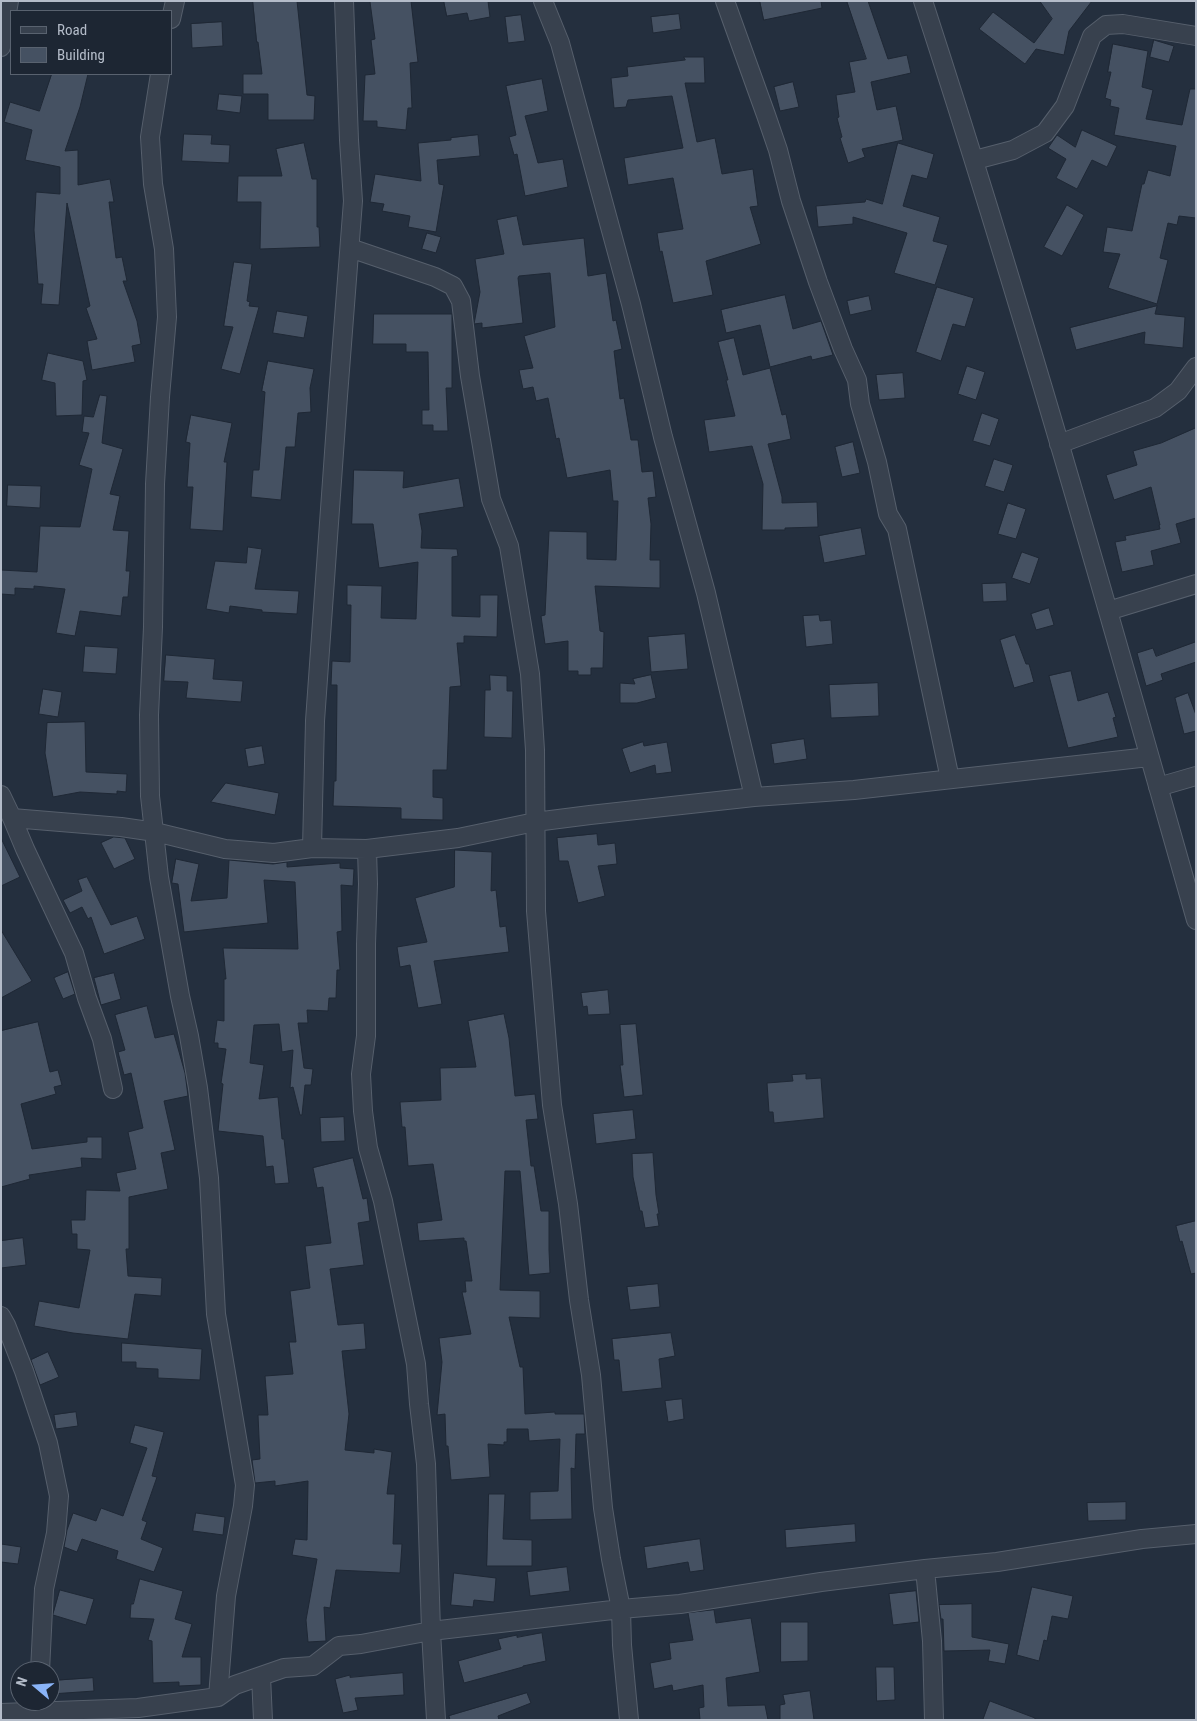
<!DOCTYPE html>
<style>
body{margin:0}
#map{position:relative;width:1197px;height:1721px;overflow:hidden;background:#242f3e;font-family:"Roboto Condensed",sans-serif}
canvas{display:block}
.frame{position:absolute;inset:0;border:2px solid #b4bcc9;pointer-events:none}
.legend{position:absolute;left:10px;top:10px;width:162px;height:65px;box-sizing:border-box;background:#1d2633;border:1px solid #59626f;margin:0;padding:6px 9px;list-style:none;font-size:15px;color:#b4bcc9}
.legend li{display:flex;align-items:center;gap:10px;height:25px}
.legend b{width:25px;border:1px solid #59626f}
.north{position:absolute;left:10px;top:1661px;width:50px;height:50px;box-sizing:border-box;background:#1d2633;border:1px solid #59626f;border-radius:50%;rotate:288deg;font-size:14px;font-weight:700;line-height:20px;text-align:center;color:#b4bcc9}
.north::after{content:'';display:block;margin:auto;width:18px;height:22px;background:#8ab4f8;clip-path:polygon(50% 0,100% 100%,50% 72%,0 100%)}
</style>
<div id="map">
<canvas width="1197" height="1721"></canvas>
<div class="frame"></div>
<ul class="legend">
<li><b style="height:6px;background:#38414e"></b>Road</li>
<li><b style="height:14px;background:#455162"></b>Building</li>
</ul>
<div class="north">N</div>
</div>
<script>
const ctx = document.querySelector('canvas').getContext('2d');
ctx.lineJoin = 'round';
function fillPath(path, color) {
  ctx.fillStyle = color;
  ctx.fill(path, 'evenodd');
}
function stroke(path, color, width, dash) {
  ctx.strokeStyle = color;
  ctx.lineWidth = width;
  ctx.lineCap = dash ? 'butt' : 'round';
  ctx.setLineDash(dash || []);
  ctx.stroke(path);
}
const building = new Path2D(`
 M253,1h44l10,94 8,1 -1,24h-46v-26h-25v-20h19l-4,-32h-1z
 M379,1h32l7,61 -8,1 2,45h-4l-2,22 -29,-3v-6h-14l2,-46 10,-1 -4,-34 4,-1 -5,-37z
 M444,1h44l2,16 -21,4 -2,-8 -20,3z
 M760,1h61l1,7 -58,12z
 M847,1h21l20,58 19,-4 4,18 -40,9 6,28 19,-4 7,34 -41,9 3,8 -17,6 -8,-25 2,-1 -5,-19 2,-1 -3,-22 19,-3 -6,-30 17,-3z
 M1040,1h52l-23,30 -5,24 -28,-6 -11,15 -46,-35 14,-17 41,31 18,-24z
 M679,14l2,15 -28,4 -2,-16z
 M521,15l4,26 -17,2 -3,-26z
 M222,22l1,24 -31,2 -1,-24z
 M1154,40l20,6 -5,16 -19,-5z
 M1113,44l35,7 -6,36 11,3 -7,29 36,6 8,-36h6v129l-17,-2 -2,9 -9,-2 -8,35 8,2 -11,44 -49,-16 12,-34 -17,-2 4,-25 25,4 10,-47h2l4,-14 22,6 6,-30 -62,-11 5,-27 -9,-2 1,-6 -6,-2 6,-26h-3z
 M684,57h20l1,26h-20l12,59 18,-4 7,36 31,-5 5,37 -8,1 11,37 -55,17 7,34 -40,8 -11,-52 -2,1 -3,-19 26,-4 -10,-51 -45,7 -4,-27 59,-10 -11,-52 -44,4 -2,7 -12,1 -3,-30 17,-2 -1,-9 58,-7z
 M52,74h36l-8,33 -15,44 13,-1v35l32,-6 4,23h-5l7,56 6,-1 5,24h-4l14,40 4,23 -9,2 3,16 -43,8 -5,-29 10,-2 -11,-31 4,-2 -23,-103 -8,102 -18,-1 2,-20h-5l-4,-54 2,-38 24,2v-27l-35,-7 7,-30 -28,-8 6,-20 29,9z
 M542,79l6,32 -23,5 13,47 25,-4 5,28 -43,9 -8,-42 -3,1 -5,-18 7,-2 -10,-49z
 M793,82l6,25 -19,4 -6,-24z
 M219,94l23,2 -2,17 -23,-3z
 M1082,130l35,16 -10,21 -15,-7 -15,29 -21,-11 10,-19 -18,-11 9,-13 18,12z
 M184,134l28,1 -1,9 19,1 -1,18 -47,-2z
 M478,135l2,21 -43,4 2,24 5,1 -8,47 -28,-5 2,-11 -28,-5 2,-7 -14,-2 5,-28 46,7 -3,-38 33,-3v-2z
 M304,143l8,36h5v48h2l1,20 -60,2 1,-47h-24l1,-26h44l-6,-27z
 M898,143l36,11 -7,25 -15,-4 -9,31 37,11 -7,24 15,4 -13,40 -41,-12 13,-40 -54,-16v7l-35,3 -2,-21 49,-4 1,-3 16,5z
 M1067,205l17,10 -22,41 -18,-9z
 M517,216l6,29 61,-7 4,38 18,-3 7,48 3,-1 6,29 -8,2 6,48 4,-1 7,42h7l4,32 11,-1 3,26 -8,1 3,26 -1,36h10v28l-65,-2 5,45 4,1 -1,36h-12v7h-13v-4h-10v-30l-23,3 -4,-28 4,-1 4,-84 38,1v27l29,1 2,-59h-5l-3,-31 -43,8 -8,-40 -3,1 -8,-41 -12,3 -3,-14 -10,2 -4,-19 14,-2 -9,-32 31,-9 -5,-54 -31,3 -1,2 5,45 -41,5v-5l-8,1 6,-32 -5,-33 29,-5 -7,-34z
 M427,233l14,4 -5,16 -14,-4z
 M234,262l18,2 -5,37 3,1 -1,4 10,1 -19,67 -19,-5 12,-42 -9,-1z
 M937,287l37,11 -9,29 -12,-3 -12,37 -25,-9z
 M785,295l8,34 28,-8 12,34 -21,5 -1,-4 -41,11 -10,-42 -34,8 -5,-23z
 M869,296l3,14 -22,5 -3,-14z
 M1157,306l-2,8 30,3 -2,31 -39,-4 1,-12 -69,18 -6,-22z
 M277,311l31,5 -4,22 -31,-5z
 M374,314h78v74h-6l2,43h-15v-6h-11v-15h7l-1,-58h-22v-8h-33z
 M734,338l9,37 27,-7 12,47 4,-1 5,25 -23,5 14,53v6l35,-1 1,25 -33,1v2h-23l1,-46 -11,-38 -43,6 -5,-32 31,-4 -9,-36h2l-10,-38z
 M48,353l35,8 4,19 -4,1 -1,34 -26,1 -1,-33 -13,-3z
 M268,361l46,8 -4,19 1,24 -13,1 -3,34h-9l-5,53 -30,-3 2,-27h6l6,-78 -3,-1z
 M967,366l18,6 -9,28 -18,-6z
 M903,373l2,25 -26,2 -3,-25z
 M100,395l7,1 -5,47 21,6 -13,45 10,2 -7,34 16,1 -3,40h4l-2,26h-5l-2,19 -41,-5 -5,25 -19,-3 9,-44 -31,-3v3l-19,-1v7l-14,-1v-24l36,2 3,-46 40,1 12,-58 -13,-4 10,-32 -7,-1 2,-16 9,1z
 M982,413l17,6 -9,27 -17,-5z
 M191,415l41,8 -8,39h3l-4,69 -33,-2 3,-42h-6l3,-44 -4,-1z
 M1196,428v90l-20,6 5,19 -30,8 3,14 -32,7 -7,-30 11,-2 -1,-4 35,-7 -1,-4h1l-9,-38 -37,13 -8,-25 31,-10 -4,-14 28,-8z
 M853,442l7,31 -18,4 -7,-30z
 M994,459l19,6 -9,27 -19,-6z
 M354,470l50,1 -1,17 56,-10 5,29 -45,7 3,17 -1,17 36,1 1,7 -6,1v59l28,1v-22h18l-1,42 -33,-1v7h-7l4,43 -11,1 -3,83h-14v27l10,1v22l-42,-1v-11l-68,-2 1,-25h2l1,-90v-6h-6l1,-24 18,1 1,-57h-4v-20l35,1 -1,32 35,1 2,-57 -39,6 -6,-44h-21z
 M8,485l33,1 -1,22 -33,-2z
 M1008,503l18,6 -10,30 -18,-5z
 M861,528l5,27 -42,8 -5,-27z
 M248,547l14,2 -7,40 44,2 -2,23 -35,-2v-2l-32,-4 -1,7 -23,-4 9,-48 31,2z
 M1022,552l17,6 -9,26 -18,-6z
 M1006,583l1,18 -24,1 -1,-18z
 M1049,608l5,17 -18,5 -5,-16z
 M819,615l1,6 11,-1 2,24 -27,3 -3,-31z
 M685,634l3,35 -37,3 -3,-35z
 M1015,635l11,29h3l5,18 -20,6 -14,-48z
 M1196,642v20l-35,12 2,6 -17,6 -9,-33 16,-5 3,8z
 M85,646l33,2 -2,26 -33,-2z
 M166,655l49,4 -2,20 30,2 -2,21 -55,-4 2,-16 -24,-1z
 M1071,671l7,30 30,-9 8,25 -3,1 5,19 -50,11 -19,-72z
 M490,675l17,1v15h6l-1,47 -28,-1 1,-47h5z
 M651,675l5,23 -19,5h-17v-20l15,1 -2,-5z
 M878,683l1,33 -48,2 -2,-33z
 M43,689l19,3 -4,25 -19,-3z
 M1188,693l8,22v16l-12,3 -9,-36z
 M85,722l1,50 41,2 -1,18 -9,-1v3l-37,-2 -27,5 -8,-44 2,-30z
 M804,739l3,20 -33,5 -3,-20z
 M643,742l1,4 23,-4 5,30 -16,2 -1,-9 -25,8 -8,-24z
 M262,746l3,18 -17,3 -3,-18z
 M226,783l53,10 -4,22 -64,-13z
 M597,834l1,11 17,-2 2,21 -19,2 7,30 -27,7 -10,-42h-9l-2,-23z
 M114,837l11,1 10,21 -21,10 -13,-26z
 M1,838l19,39 -19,9z
 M455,850l37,2 -1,39 5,-1 4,37 6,-1 3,26 -75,9 8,43 -24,4 -8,-43 -10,2 -3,-20 30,-5 -12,-44 39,-11z
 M176,859l23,5 -8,37 36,-3 2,-38 44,4 14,-2v5l53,-4v5l14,1 -1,17 -12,-1 1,46 -5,1 3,38h-3l-1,28h-7l-1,13 -21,-1 1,13h-10l6,45 9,1 -2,16h-6l-3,30h-2l-7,-28 -3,1 3,-38 -11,2 -3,-28 -25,1 -4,38 14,2 -5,34 19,-2 4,42h2l5,44 -14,1 -2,-18 -7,1 -3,-31 -45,-5 5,-47 -2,-1 5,-34 -8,-1v-5h-4l3,-23 7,1v-42h2l-3,-31 75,1 -3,-67 -31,-2 4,43 -84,9 -6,-48 -6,-1z
 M87,877l24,48 26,-9 8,23 -41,15 -13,-37 -3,2 -6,-12 -12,6 -7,-13 19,-9 -4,-11z
 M1,930l31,51 -31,17z
 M68,972l7,22 -12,5 -9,-21z
 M114,973l7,26 -20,6 -7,-27z
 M608,990l2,24 -22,1 -1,-9 -4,1 -2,-14z
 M147,1006l8,32 19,-4 11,39 3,23 -24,5 11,49 -14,3 7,36 -39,8v52h-3l2,27 34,2 -1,18 -26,-2 -7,45 -55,-6 -39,-7 5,-25 40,7 11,-58 -13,-1v-15h-5l-1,-14h14l1,-30 34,1 -4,-18 20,-4 -8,-37 15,-4 -12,-55 -7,2 -6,-23 7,-2 -10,-35z
 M504,1014l5,24 6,58 20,-2 3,25 -12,1 5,46h3l7,45h8v39l1,23 -21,2 -9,-104h-15l-5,119 40,1v27l-31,-1 11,50h3l2,47 30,-2v2h29l1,20h-9l-1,35 -4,-1 1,51 -42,1v-28l28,-1 2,-52 -31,2 -1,-12h-21v13h-3v3l-16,-1 2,33 -39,3 -3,-34h-2l-1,-32 -8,1 5,-53 -3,-24 32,-4 -9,-42h4l-1,-11h7l-6,-40h-2v-3l-45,3 -2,-18 25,-3 -9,-56 -25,2 -3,-39h-3l-2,-25 41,-2 -1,-32 36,-1 -8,-46z
 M38,1022l11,46 1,4 8,-2 4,15 -8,2 2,7 -35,10 11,45 55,-7v-5h15v22l-21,-1 1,9 -53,8 1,4 -29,8v-156z
 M636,1024l7,71 -19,2 -4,-32h3l-3,-40z
 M806,1074v5l15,-1 3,40 -50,5 -1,-11h-4l-2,-29 26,-2 -1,-6z
 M633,1110l3,29 -40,5 -3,-30z
 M344,1117l1,24 -24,1 -1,-24z
 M653,1153l3,42 3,19h-2l2,12 -14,2 -3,-17h-2l-7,-34 -1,-23z
 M353,1158l10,41 4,-1 3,23 -12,2 6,42 -34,4 8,56 26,-2 2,26 -24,2 7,63 -4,36 29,3v-4l18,3 -5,42h8l-2,50h9l-2,29 -64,-3 -6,38 -6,-1 2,34 -18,1 -2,-22 11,-61 -25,-4 3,-16 12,1 1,-59 -33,5v-5l-20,2 -3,-23 8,-1 -2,-44h10l-3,-39 28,-2 -4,-32h7l-6,-51 20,-3 -5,-42 26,-3 -8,-56 -6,1 -4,-20z
 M1196,1221v52l-5,1 -9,-33 -2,1 -4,-16z
 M23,1238l3,27 -25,3v-27z
 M658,1284l2,23 -30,3 -3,-23z
 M671,1333l4,23 -16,3 3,29 -40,4 -3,-32h-5l-2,-21z
 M122,1343l80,6 -2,31 -42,-2v-9l-22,-1v-6h-14z
 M48,1352l11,25 -19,8 -9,-25z
 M682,1399l2,20 -16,3 -3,-21z
 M76,1412l2,14 -22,3 -2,-14z
 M135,1425l29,7 -12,44 5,1 -15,43 5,2 -6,17 22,9 -9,24 -38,-13 2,-8 -36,-12 -5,13 -13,-5 3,-17 6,-17 23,8 5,-13 22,8 24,-68 -17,-5z
 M489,1494h16l-2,45 29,1v26h-45z
 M1126,1502v18l-38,1 -1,-18z
 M196,1513l29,4 -2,18 -30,-4z
 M855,1524l1,18 -70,6 -1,-18z
 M700,1539l4,31 -14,2 -2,-10 -41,7 -3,-22z
 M1,1544l20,3 -3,17 -17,-2z
 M567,1567l3,24 -40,5 -3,-24z
 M454,1573l42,5 -2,24 -20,-2 -1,7 -22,-2z
 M140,1579l43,12 -8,28 17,5 -10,33h19v28l-22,1v-4l-26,1 -1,-42 -4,-1 6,-21 -24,-1 1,-14h2z
 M1032,1587l41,9 -5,23 -16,-3 -5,25 -3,-1 -5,21 -22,-6z
 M60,1590l34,9 -8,26 -33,-10z
 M916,1591l3,31 -26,3 -4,-31z
 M972,1604v33l37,7 -4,20 -17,-3 2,-11 -46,1 -1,-32h-2l-2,-14z
 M714,1610l2,13 35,-5 9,54 -34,6 2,28 37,-1 3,15h-68l-1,-12 5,-1 -1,-22 -30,6 -1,-6 -18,4 -4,-26 21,-4 -2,-16 24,-3 -5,-27z
 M781,1622h27v39l-27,1z
 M542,1633l4,28 -23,5v1l-59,16 -6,-22 43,-12 -3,-10 19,-4v2z
 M876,1667h18l1,33 -18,1z
 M403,1673l1,22 -49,3 3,12 -15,3 -8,-34 15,-4v2z
 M93,1678l1,13 -43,3 -1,-13z
 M810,1691l4,29h-34v-15l5,-1 -2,-9z
 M527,1693l4,10 -33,13 1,4h-49l-1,-4z
 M990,1701l45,17v2h-52z`);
const street = new Path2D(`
 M344,1l5,139 4,61 -15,195 -23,325 -3,127 55,1 91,-11 77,-16 55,-7 164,-18 100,-7 295,-33
 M543,1l17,42 71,261 32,133 43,156 48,204
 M725,1l41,114 12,35 13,51 27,81 25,67 14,31 3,24 17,58 11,52 9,15 53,250
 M923,1c99,304 186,612 273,919
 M171,19l4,-18
 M1,47l8,-46
 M160,74l-10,63 3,47 11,65 3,68 -7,80 -5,87 -2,143 -4,88 1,81 9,81 21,119 9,40 9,52 11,90 7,136 29,171 -2,21 -17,90 -8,101
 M975,160l38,-10 32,-17 20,-27 27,-70 14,-11 17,-1 73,12
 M350,248l85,29 18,9 8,15 9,75 21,123 18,47 21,128 5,76 1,161 16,194 16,99 11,96 12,75 12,133 8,51 10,50 59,-5 141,-22 104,-13 72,-7 145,-23 54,-5
 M1059,444l96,-36 23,-17 18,-24
 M1108,611l88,-27
 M1158,787l38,-11
 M1,795l11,23 109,9 34,5 70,17 49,4 38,-5
 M12,818l13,31 49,104 13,45 15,41 11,50
 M367,849l1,35 -2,60v92l-5,38 2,37 5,37 15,53 33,163 3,40 7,60 5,167 190,-22 1,36 7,75
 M1,1316l5,9 18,46 24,72 11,53 -3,37 -12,56 -4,82
 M925,1569l7,72 2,79
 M261,1676l2,44
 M1,1713l137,-5 80,-11 17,-12 49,-17 29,-2 26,-20 22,-2 70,-13 5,89`);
fillPath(building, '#455162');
stroke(building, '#1f2835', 1);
stroke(street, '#565f6c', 20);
stroke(street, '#38414e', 18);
</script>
